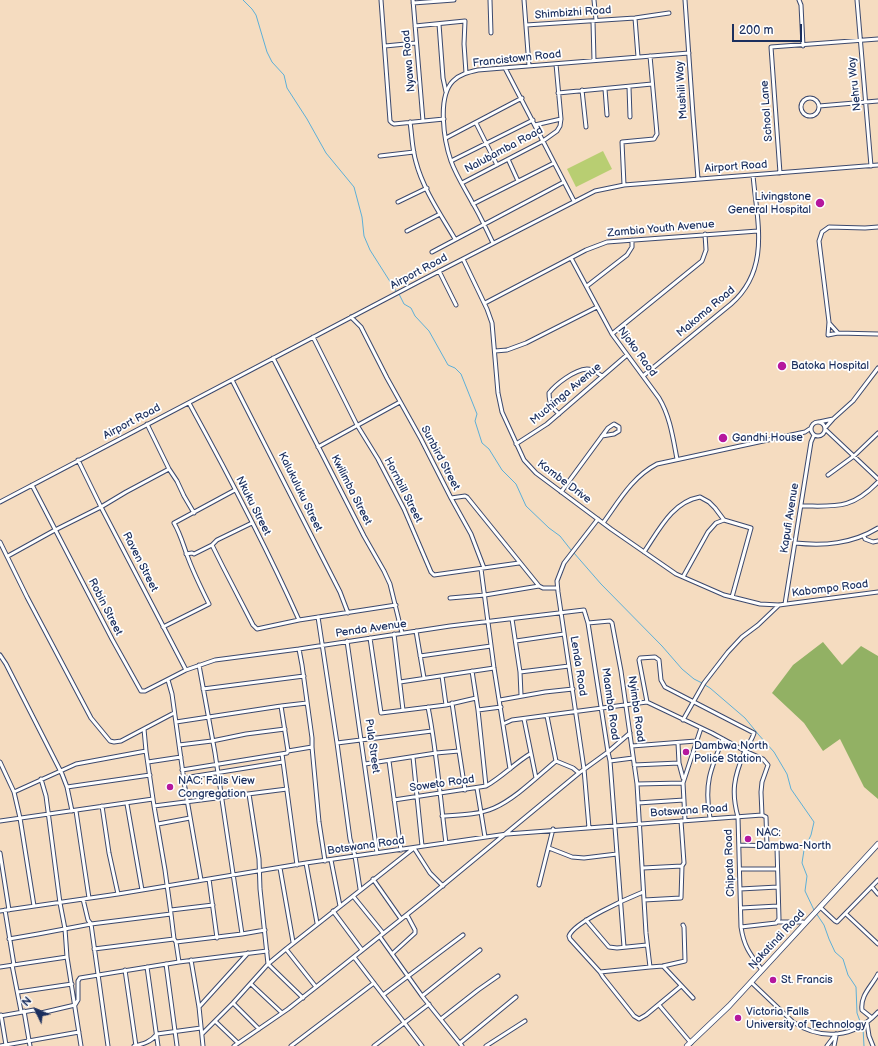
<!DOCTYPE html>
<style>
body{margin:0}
#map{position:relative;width:878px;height:1046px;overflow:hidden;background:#f5dcc0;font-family:"Balsamiq Sans",sans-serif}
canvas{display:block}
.north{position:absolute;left:16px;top:990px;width:40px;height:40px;-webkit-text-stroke:3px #fff;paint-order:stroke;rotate:313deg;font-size:11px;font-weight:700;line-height:16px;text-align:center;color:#1b2f5e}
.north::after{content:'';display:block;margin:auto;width:14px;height:18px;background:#1b2f5e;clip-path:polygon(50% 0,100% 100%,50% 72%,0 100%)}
.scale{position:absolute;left:732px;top:24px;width:70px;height:18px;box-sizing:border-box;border:2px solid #1b2f5e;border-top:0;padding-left:5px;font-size:12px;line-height:14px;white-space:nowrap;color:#1b2f5e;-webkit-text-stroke:3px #fff;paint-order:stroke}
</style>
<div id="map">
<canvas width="878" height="1046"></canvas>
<div class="north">N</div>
<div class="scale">200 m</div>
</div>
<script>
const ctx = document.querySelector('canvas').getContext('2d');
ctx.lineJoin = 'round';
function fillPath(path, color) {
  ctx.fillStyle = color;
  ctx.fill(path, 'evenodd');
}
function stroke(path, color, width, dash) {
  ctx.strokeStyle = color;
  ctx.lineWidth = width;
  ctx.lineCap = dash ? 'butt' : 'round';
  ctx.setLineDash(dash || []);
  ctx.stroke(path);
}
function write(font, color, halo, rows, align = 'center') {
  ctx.font = font + ' "Balsamiq Sans",sans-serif';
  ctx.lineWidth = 3.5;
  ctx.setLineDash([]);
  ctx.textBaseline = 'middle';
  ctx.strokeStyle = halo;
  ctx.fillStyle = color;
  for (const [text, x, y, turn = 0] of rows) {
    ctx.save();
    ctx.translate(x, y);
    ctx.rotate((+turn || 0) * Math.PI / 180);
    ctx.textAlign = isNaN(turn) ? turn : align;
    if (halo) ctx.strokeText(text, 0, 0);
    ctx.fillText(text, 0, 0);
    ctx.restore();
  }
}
const green = new Path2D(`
 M603,151l9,18 -36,18 -9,-18z`);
const forest = new Path2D(`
 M823,642l19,23 19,-19 17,10v143l-14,-12 -24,-48 -17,12 -19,-28 -32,-30 21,-28z`);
const stream = new Path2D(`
 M243,0l9,9 4,6 11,37 5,10 12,13 3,13 20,31 19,34 28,34 8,30 2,19 6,14 26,41
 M399,294l5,10 7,4 4,8 14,15 19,34 7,3 6,6 16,40 -2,7 7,22 7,6 13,21 14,14 10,22 23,22 11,8 11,14
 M574,553l27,31 61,62 20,23 12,10 8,4
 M705,685l5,3 35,30 13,16 16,18 13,22 4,15 23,33 -3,13 -7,15 -2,13 5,13 -2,15 9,19
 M816,913l8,12 5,14 6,13 8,7 5,16 8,12 1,26 4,11
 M863,1028l1,18`);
const minor = new Path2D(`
 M381,0l9,121 2,2 2,1 50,-5
 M413,0l10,121
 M490,0l1,33
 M524,0l5,66
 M594,0l2,20
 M685,0l8,115 5,64
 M799,0l2,5 2,41
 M857,0l14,166
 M413,3l41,-3
 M635,18l3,39
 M593,21l1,40
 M439,24l4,54 3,14
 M526,25l109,-7 34,-5
 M415,26l50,-5 -1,23 2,29
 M385,46l31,-3
 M505,68l69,133
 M629,87l1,30
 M605,89l2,26
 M582,90l4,37
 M558,93l94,-9
 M801 107a9 9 0 1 1 18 0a9 9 0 1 1-18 0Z
 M819,106l59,-5
 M410,122c2,13 2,27 6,40 7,27 25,53 39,77
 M476,123l21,42
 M535,125l26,-6
 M446,138l76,-40
 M380,156l34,-4
 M508,159l10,22
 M451,161l82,-41
 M780,173l-9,-126 107,-8
 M462,183l81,-42 14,-10 3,-5 1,-7 -5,-55
 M624,185l-2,-43 32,-3 3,-5 -7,-78
 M398,202l29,-14
 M473,204l81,-41
 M878,227l-13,1 -36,-1 -7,5 -3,9 10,81 -1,13 10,-2 40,1
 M407,231l33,-17
 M493,243c-7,-14 -13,-28 -21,-41 -7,-13 -16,-27 -21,-41 -7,-20 -14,-64 2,-80 7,-7 16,-9 25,-11l211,-17
 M432,252l132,-70
 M571,258l41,76 47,64c11,18 14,40 18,61
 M463,259l24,50 5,14 6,70 4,19 22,48 12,13 75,56 65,45 48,21 36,9 19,1 99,-13
 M439,271l17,34
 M587,286l40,-31 5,-8v-7
 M485,303l101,-53 21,-8 151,-11
 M351,317l10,10 26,51 34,61 30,59 14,-2 2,1 72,89 4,2h14
 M829,323l9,10
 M612,334l90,-73 4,-11 -1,-16
 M313,337l44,88 21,34 26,50 27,63 3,3 85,-12
 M495,351l12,-1 19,-7 71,-36
 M273,358l91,178 20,35 6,13 12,49
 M643,376l88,-72c40,-35 26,-82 22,-129
 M232,380l108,212 8,21
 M189,403c39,71 77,143 110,217
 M559,414c-7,-6 -10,-11 -10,-21 7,-9 25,-23 38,-24 6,0 10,4 15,7
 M819,422l14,-3
 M811 429a7 7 0 1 1 14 0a7 7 0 1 1-14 0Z
 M147,424l22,45 8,12 7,15 10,17
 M825,428l8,-9 20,-18 25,-33
 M825,429l53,50
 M516,444l31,-20 80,-69
 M318,447l82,-45
 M78,460l23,47 85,163
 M828,475l26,-19 24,-23
 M32,485l80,154 29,52h4l41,-21 29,-10 84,-11 151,-23 134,-16 4,13 20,129 2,9 14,186
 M561,492l47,-64 6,-4 5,3v4l-5,3 -12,2
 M451,498l20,36 13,34
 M0,502l422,-222 173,-89 29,-6 254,-20
 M801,506c35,0 50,4 77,-24
 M252,523l-35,17 -5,5 11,22 30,58 4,4 42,-9 97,-15
 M603,523c16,-22 29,-46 54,-59l148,-32 6,-4
 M864,536l1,3 8,3 5,-1
 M0,542l27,55 64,121 19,23 4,1 7,-1 53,-28
 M795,543c29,3 57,1 83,-15
 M644,552c15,-22 28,-50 56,-55l9,5 6,6 9,12 27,8 -19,69
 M186,554l6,-1 2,1 18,-9
 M8,556l47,-26 46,-23 25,-15 43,-23
 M481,569l13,99 16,101
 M683,577l25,-45 8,-9 8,-3
 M450,598l35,-3 54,-9
 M785,604l26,-162 3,-7
 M318,617l19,126 13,96 5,17 5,33
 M512,619l8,53 1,23
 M588,623l22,-2 2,2 9,48 16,113 9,149 4,34 13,-1 22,-5 -1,-34 -1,-2
 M163,627l46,-23c-8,-16 -16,-32 -22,-49 -4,-11 -7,-22 -13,-32l61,-33
 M416,631l8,47
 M394,634l9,76
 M370,638l11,75 65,-8 30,-7
 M347,641l30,212
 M516,641l48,-7
 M299,649l3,16 10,73v9l7,75 6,39
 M0,655l6,9 56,110 5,13 5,24
 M420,656l71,-10
 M199,665l16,88 27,181 23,-4
 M472,671l6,39 8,76
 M520,672l49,-6
 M442,676l4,29
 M168,680l4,14 13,94 16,92
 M400,682l94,-14
 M203,689l101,-13
 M500,700l45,-8 28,-3
 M647,702l-8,-42 1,-2 15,-1 4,3 2,20 4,7 89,46c-2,7 -7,13 -10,20 -10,24 -13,39 -6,64l3,110c3,20 9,27 21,43
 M428,707c9,45 12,91 18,136
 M478,710l23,-3
 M524,719l12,59
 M683,720l21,-37 24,-31 14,-15 16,-12 21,-20
 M176,722l105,-16 26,-3
 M503,724l9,-4 135,-18 65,31 33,18 18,8 5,6 -6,17 -1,10 1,23
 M144,729l2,22
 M337,743l95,-12
 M678,743l1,20 4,15
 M179,745l33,-4 34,-7 39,-5
 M632,746l64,-5
 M288,751l24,-4
 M459,751l6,39
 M282,754l15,111
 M413,757l9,89
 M389,761l12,89
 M556,761l17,7 6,5
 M610,761l23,-3
 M0,762l14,30 6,26 14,88
 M148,762l33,-5
 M365,764l71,-11 23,-2 -7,-48
 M634,765l45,-2
 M182,770l105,-17 1,-2 -7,-45
 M184,778l99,-16
 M41,779l5,17 14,107 5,26 2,28 14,89
 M637,784l46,-1
 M67,787l83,-12
 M477,788l8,49
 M14,792l62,-28 70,-13 8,55 133,-17
 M249,794l10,65 1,30 8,75 35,34
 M394,800l92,-14c16,-9 29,-23 44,-32
 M638,803l46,-3
 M127,804l15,86
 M102,806l7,47 9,41
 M76,811l13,87
 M442,816c17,-1 36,-1 52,-8 21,-9 44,-32 62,-47l-9,-45
 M710,818c-6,-33 0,-48 13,-79
 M685,820l-2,-37 18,-55
 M0,821l153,-22
 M158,824l32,-6
 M589,828l-5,-59 -26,-177 -1,-11 7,-18 34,-44
 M739,845l36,1 2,2 2,71 -3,4 -35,4
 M549,848l23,9 12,1 33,-4
 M0,853l9,57
 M331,860l9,46
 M306,863l11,60
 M280,868l13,74
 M643,868l39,-2
 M740,869h36
 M209,879l8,59
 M373,879l28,40
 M539,885l14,-56
 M872,887l6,7
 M740,889l38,-2
 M643,892c-15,6 -69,30 -74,44l1,3 30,33 50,-5
 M353,896l30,37
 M83,899l5,21 3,4 17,122
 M644,900l37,-2 1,-32 2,-3 -3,-42
 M820,907l15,14 2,1 41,-42
 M741,908l37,-2
 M5,910l9,55
 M171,910l42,-5
 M0,911l118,-17 188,-31 201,-29 255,-19 4,2 1,29
 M333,911l29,39
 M171,914l3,25 2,3 66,-8
 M846,914l32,30
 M586,920l23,27 8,1 30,-3
 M778,922h25l1,2
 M380,937l42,59 40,50
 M9,939l29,-5 53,-10 80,-10 -6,-44 -11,-64
 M176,942l3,20
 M94,949l80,-10
 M286,949l30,38
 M392,954l23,-21v-3l-8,-15
 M354,957l68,89
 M191,960l8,47 4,39
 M166,964l11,82
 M12,965l9,46
 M663,966l30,32
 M0,967l67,-10
 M147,967l11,79
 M125,970l11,76
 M600,972l3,5 31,39 5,3 7,-4 35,-29
 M751,982l42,40c29,19 61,16 85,-10
 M251,984l31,29
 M18,992l54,-8
 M383,995l80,-60
 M422,996l58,-46
 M233,1003l26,26
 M659,1005l32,38
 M199,1007l49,-54
 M24,1011l6,35
 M1,1015l5,30
 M0,1016l34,-6 7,3 34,-8 3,-5v-19l2,-3 99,-16 88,-11
 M872,1018l-10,-8c-2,-15 10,-24 16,-36
 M441,1019l37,-29 20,-14
 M215,1021l23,22
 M867,1023l2,13 4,10
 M202,1034l31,-31 35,-39 18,-15 128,-101 16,25 13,13
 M460,1043l56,-46
 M0,1046l79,-14
 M134,1046c9,-2 17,-4 23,-12l44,-6
 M234,1046l54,-37 28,-22 108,-86 155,-128 29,-21 22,-19
 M291,1046l83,-63
 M374,1046l55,-42
 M486,1046l39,-25
 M827,1046l9,-12
 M834,1046l2,-10`);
const highway = new Path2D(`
 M687,1046l42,-40 149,-162`);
const markers = [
 [820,203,5,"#b5179e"],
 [782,366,5,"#b5179e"],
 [723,438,5,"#b5179e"],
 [686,752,4,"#b5179e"],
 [170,787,4,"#b5179e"],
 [748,839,4,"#b5179e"],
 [773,980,4,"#b5179e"],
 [738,1018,4,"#b5179e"]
];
const streetNames = [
 ["Shimbizhi Road",573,13,-4],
 ["Francistown Road",517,59,-6],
 ["Nyawa Road",409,61,-95],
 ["Nehru Way",855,84,-96],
 ["Mushili Way",682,90,-94],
 ["School Lane",767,111,-94],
 ["Nalubamba Road",504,150,-28],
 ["Airport Road",736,167,-4],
 ["Zambia Youth Avenue",661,229,-5],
 ["Airport Road",419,272,-28],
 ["Makoma Road",706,312,-40],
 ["Njoko Raod",637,352,54],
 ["Muchinga Avenue",566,394,-40],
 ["Airport Road",132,422,-28],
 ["Sunbird Street",440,458,62],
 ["Kombe Drive",564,482,37],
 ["Kwilimba Street",351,490,63],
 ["Hornbill Street",403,490,63],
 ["Kalukuluku Street",300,492,64],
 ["Nkuku Street",253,506,63],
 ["Kapufi Avenue",790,518,-81],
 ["Raven Street",140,562,63],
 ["Kabompo Road",830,589,-7],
 ["Robin Street",105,607,63],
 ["Penda Avenue",371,629,-8],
 ["Lenda Road",578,666,81],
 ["Maamba Road",610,704,82],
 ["Nyimba Road",636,709,82],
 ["Pula Street",372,746,82],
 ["Soweto Road",442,784,-8],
 ["Botswana Road",689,811,-4],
 ["Botswana Road",366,846,-8],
 ["Chipata Road",730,863,-92],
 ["Nakatindi Road",777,940,-47]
];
const poiNames = [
 ["Livingstone",811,197,"right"],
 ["General Hospital",811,210,"right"],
 ["Batoka Hospital",791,366],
 ["Gandhi House",732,438],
 ["Dambwa North",694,746],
 ["Police Station",694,759],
 ["NAC: Falls View",178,781],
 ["Congregation",178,794],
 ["NAC:",756,833],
 ["Dambwa-North",756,846],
 ["St. Francis",781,980],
 ["Victoria Falls",746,1012],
 ["University of Technology",746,1025]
];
fillPath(green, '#b8ce72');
fillPath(forest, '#92b164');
stroke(stream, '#5cafd7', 1);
stroke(minor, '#3c496d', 5);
stroke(highway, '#3c496d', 6);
stroke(minor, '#fff', 3);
stroke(highway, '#fff', 4.5);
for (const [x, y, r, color] of markers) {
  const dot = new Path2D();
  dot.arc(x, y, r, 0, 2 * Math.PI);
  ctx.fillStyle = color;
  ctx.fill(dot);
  stroke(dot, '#fff', 1.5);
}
write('11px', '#1b2f5e', '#fff', streetNames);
write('11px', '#1b2f5e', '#fff', poiNames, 'left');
</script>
